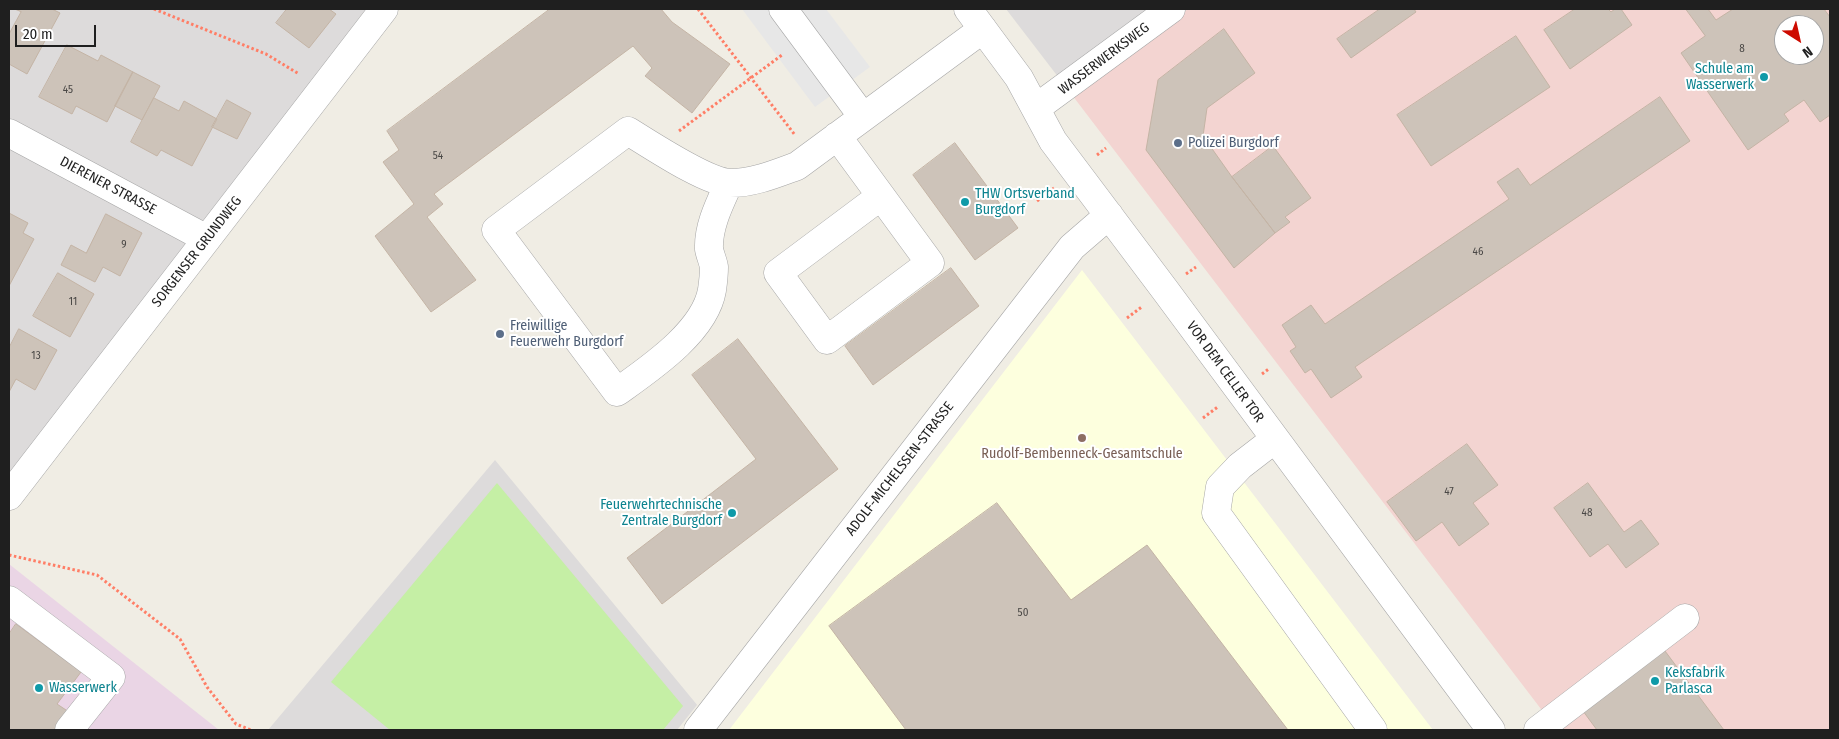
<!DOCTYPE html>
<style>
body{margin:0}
#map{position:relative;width:1839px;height:739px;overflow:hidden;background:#f0ede4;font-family:"Fira Sans Condensed",sans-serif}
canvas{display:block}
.frame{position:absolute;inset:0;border:10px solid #1f1f1f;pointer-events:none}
.north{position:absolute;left:1774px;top:15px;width:50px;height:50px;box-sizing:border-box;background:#fff;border:1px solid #a5a5a5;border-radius:50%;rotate:145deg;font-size:14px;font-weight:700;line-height:20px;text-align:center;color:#1f1f1f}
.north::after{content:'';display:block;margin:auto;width:18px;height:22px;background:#cd0b00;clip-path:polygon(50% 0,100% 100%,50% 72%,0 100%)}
.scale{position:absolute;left:15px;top:25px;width:81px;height:22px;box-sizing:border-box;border:2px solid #1f1f1f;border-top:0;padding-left:6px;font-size:15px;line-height:18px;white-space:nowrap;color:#1f1f1f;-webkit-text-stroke:4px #fff;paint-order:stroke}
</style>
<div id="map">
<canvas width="1839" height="739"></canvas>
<div class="frame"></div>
<div class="north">N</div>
<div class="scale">20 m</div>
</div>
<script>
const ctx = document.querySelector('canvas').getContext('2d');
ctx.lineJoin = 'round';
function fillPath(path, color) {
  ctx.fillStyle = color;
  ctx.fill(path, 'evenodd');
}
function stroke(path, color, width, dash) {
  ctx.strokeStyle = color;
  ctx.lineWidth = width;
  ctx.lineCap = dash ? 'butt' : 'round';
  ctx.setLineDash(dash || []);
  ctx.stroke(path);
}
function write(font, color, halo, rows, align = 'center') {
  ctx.font = font + ' "Fira Sans Condensed",sans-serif';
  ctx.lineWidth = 4;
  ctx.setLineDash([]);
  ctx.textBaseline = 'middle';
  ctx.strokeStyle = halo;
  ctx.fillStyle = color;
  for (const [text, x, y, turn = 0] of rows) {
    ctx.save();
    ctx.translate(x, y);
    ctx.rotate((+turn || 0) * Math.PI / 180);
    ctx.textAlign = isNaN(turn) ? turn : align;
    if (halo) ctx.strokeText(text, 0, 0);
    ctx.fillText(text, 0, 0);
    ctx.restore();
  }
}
const residential = new Path2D(`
 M9,9h357l-357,471z
 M1006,9h182l-116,86z
 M495,460l203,246 -1,-1 -20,25h-409z`);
const commercial = new Path2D(`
 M1188,9h642v721h-273l-485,-635zM1784,25h30v30h-30z`);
const industrial = new Path2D(`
 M9,564l210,166h-210z`);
const education = new Path2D(`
 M1082,270l351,460h-704l95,-124z`);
const grass = new Path2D(`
 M497,483l186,223 -20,24h-273l-59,-48z`);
const parking = new Path2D(`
 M742,9h84l44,58 -55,40z`);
const building = new Path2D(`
 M15,9h37l8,4 -33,61 -18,-10v-30l12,-22z
 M287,9h42l7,5 -27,34 -33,-25z
 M550,9h111l11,13 58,42 -38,49 -47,-37 7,-8 -19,-22 -199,148 9,10 -16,13 49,63 -45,32 -56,-76 39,-32 -31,-42 16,-12 -12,-19z
 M1380,9h34l2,3 -65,46 -14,-19z
 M1575,9h33l3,3 4,-3h6l11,16 -62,44 -26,-39z
 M1686,9h22l8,11 17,-11h91l6,8v98l-10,7 -16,-22 -20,14 5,7 -41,29 -67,-97 24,-17zM1784,25h30v30h-30z
 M1224,29l31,44 -48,35 -4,28 29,41 43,56 -41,35 -88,-118 12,-70z
 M1516,36l34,51 -119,79 -34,-51z
 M67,45l31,16 3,-6 32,17 -26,50 -31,-16 -4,8 -33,-17z
 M133,72l27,14 -18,34 -27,-14z
 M1660,97l30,44 -335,226 7,10 -31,21 -20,-29 -6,4 -15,-22 6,-4 -14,-22 29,-20 14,19 184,-125 -12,-17 21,-14 12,17z
 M154,98l25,13 5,-10 33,18 -25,47 -31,-16 -4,6 -26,-14z
 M227,100l24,13 -14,26 -25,-12z
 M955,143l63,85 -43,32 -62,-85z
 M1273,146l38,52 -26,19 5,5 -15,11 -43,-56z
 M9,213l19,10 -5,10 11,6 -25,47z
 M106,214l36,19 -22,43 -17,-9 -8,15 -34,-17 10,-20 15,8z
 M951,268l28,38 -106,79 -28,-39z
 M58,273l36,21 -24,43 -37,-21z
 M19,329l38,21 -22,40 -19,-11 -7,13v-44z
 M738,339l100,130 -176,135 -35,-46 129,-99 -64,-84z
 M1467,444l31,41 -25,18 16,21 -30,22 -17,-24 -26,19 -29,-39z
 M1588,483l36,49 17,-12 18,24 -33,24 -18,-24 -18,13 -36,-49z
 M997,503l74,97 76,-55 141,185h-382l-77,-104z
 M16,624l65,48 -24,32 12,8 -13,18h-47v-96z
 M1665,651l59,79h-127l-14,-19z`);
const path = new Path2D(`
 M154,9l112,45 33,20
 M698,9l97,126
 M679,131l103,-76
 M1097,155l9,-7
 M1037,201l17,-13
 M1186,274l10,-7
 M1127,318l16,-12
 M1262,374l8,-6
 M1203,418l16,-12
 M9,555l88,20 83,64 27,48 29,37 15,6`);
const minor = new Path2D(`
 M783,9l80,108
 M968,9l51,69 34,63 112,149 326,440
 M1036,108l135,-99
 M9,133l198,106
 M837,136l44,60
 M729,183c-9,20 -21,43 -20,66 1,6 4,12 5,18 0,7 -1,16 -2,23 -7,42 -63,79 -95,102l-121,-162 132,-99c23,14 78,51 102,52 24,0 45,-9 67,-17l186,-137
 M881,196l49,67 -103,77 -49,-67z
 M1275,439l-35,27 -20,21 -4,26 157,217
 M9,496l375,-487
 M9,600l102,77 -42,53
 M698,730l374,-483 37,-32
 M1538,730l147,-112`);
const markers = [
 [1764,77,5,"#0f9aa8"],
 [1178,143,5,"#5c6f8a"],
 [965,202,5,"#0f9aa8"],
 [500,334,5,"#5c6f8a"],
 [1082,438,5,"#8d6e63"],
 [732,513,5,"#0f9aa8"],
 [1655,681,5,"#0f9aa8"],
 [39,688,5,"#0f9aa8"]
];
const numberNames = [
 ["8",1742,49],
 ["45",68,90],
 ["54",438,156],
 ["9",124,245],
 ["46",1478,252],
 ["11",73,302],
 ["13",36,356],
 ["47",1449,492],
 ["48",1587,513],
 ["50",1023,613]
];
const streetNames = [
 ["WASSERWERKSWEG",1104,59,-37],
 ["DIERENER STRASSE",108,186,28],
 ["SORGENSER GRUNDWEG",197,252,-52],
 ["VOR DEM CELLER TOR",1225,372,54],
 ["ADOLF-MICHELSSEN-STRASSE",900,469,-52]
];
const cultureNames = [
 ["Schule am",1754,69,"right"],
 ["Wasserwerk",1754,85,"right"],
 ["THW Ortsverband",975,194],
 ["Burgdorf",975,210],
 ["Feuerwehrtechnische",722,505,"right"],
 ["Zentrale Burgdorf",722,521,"right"],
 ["Keksfabrik",1665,673],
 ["Parlasca",1665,689],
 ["Wasserwerk",49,688]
];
const serviceNames = [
 ["Polizei Burgdorf",1188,143],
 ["Freiwillige",510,326],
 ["Feuerwehr Burgdorf",510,342]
];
const educationNames = [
 ["Rudolf-Bembenneck-Gesamtschule",1082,454]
];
fillPath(residential, '#dddbdb');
fillPath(commercial, '#f3d4d1');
fillPath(industrial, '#ead5e5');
fillPath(education, '#fdffde');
fillPath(grass, '#c5efa5');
fillPath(parking, '#e7e7e7');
fillPath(building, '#cdc3b9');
stroke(building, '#c4b4a5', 1);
stroke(minor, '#a6a6a6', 29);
stroke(path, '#ff7e66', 3, [2.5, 2.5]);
stroke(minor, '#fff', 28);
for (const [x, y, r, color] of markers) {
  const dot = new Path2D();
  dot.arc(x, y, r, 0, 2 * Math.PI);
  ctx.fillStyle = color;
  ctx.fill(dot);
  stroke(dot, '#fff', 2);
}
write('11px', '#4a4846', null, numberNames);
write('14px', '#1f1f1f', '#fff', streetNames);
write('14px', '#0d838f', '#fff', cultureNames, 'left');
write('14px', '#4e5e75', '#fff', serviceNames, 'left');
write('14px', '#785e54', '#fff', educationNames);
</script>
